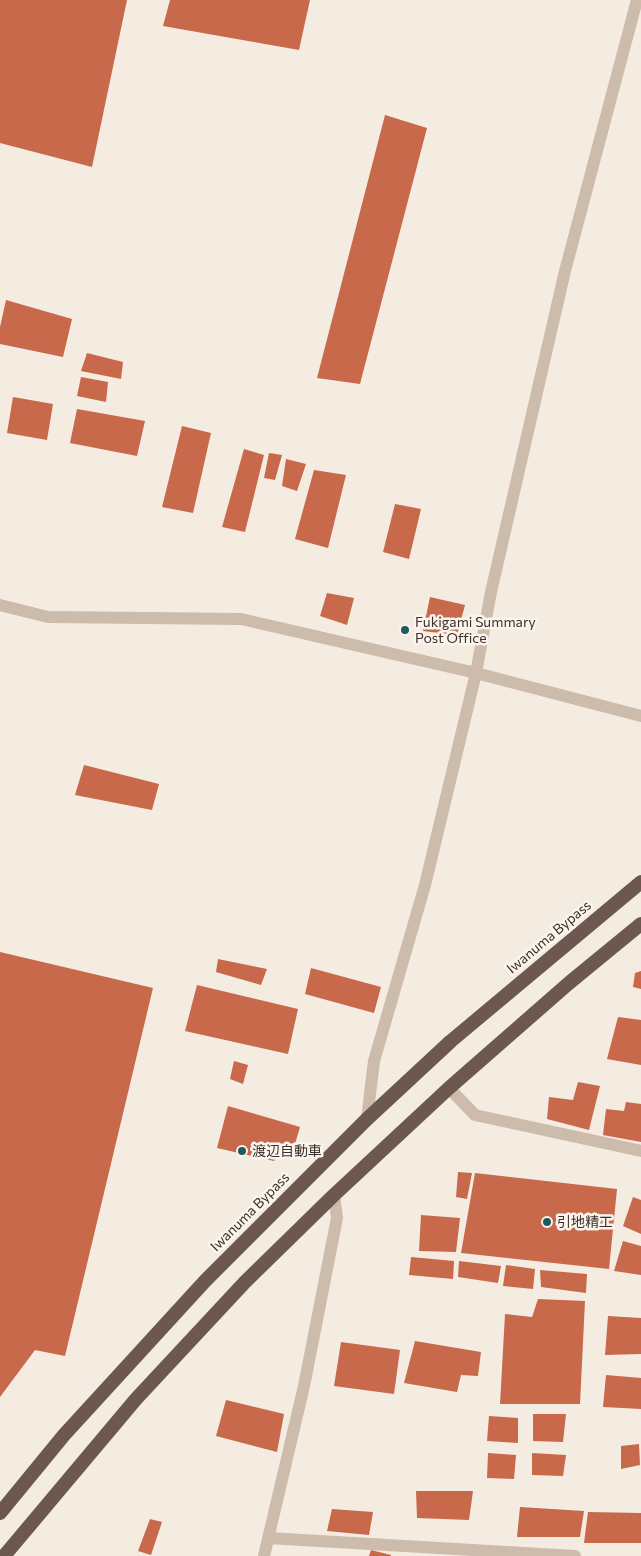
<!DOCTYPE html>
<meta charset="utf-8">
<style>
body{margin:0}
canvas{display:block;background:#f4ebe1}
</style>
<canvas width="641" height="1556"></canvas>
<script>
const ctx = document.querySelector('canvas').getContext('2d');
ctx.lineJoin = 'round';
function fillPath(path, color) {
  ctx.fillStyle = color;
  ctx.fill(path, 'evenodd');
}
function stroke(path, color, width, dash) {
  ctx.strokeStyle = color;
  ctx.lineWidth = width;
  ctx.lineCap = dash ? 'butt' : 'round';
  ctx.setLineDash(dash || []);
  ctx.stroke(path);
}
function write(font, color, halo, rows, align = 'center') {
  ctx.font = font + ' Commissioner,"Noto Sans JP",sans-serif';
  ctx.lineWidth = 5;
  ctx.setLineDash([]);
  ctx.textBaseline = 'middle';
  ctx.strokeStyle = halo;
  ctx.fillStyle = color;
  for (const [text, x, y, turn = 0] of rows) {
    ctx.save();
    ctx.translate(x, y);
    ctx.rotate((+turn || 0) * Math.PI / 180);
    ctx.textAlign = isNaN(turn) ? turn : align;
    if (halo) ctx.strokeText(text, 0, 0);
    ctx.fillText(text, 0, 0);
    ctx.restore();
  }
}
const building = new Path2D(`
 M0,0h127l-35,167 -92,-24z
 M170,0h140l-11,50 -136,-24z
 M385,115l42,13 -67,256 -43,-6z
 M6,300l66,19 -9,38 -63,-13v-17z
 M87,353l36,9 -2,17 -40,-8z
 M81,377l27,5 -2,20 -29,-6z
 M13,397l40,7 -6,36 -40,-7z
 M77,409l68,12 -8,35 -67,-13z
 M182,426l29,7 -18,80 -31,-6z
 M244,449l20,6 -19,77 -23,-5z
 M269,453l13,2 -7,25 -11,-2z
 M286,459l20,5 -9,27 -15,-5z
 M314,470l32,5 -18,73 -33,-9z
 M395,504l26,5 -12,50 -26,-7z
 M327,593l27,5 -7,27 -27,-9z
 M430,597l35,8 -8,30 -34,-4z
 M84,765l75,19 -7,26 -77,-15z
 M0,952l153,36 -88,368 -30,-6 -35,47z
 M218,959l49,10 -6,16 -45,-13z
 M311,968l70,19 -7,26 -69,-19z
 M641,971v18l-8,-2 2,-14z
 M197,985l101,24 -10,45 -103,-23z
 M618,1017l23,3v45l-34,-6z
 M234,1061l14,4 -5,19 -13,-5z
 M578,1082l22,4 -11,44 -42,-11 2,-22 24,3z
 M626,1102l15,2v38l-38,-7 3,-26 18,2z
 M228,1106l72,21 -8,27 -11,-3 -7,10 -57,-13z
 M458,1172l14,1 -5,26 -11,-2z
 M475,1173l142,16 -8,80 -148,-16z
 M633,1197l8,3v34l-18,-8z
 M421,1215l39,3 -4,34 -37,-1z
 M623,1241l18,5v29l-27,-4z
 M411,1257l43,4 -1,18 -44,-4z
 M459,1261l42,5 -3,17 -40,-6z
 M506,1265l29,4 -2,20 -30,-3z
 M540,1270l47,4 -1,19 -45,-6z
 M538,1299l47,2 -5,103h-80l5,-90 27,3z
 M608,1316l33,2v36l-36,1z
 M415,1341l66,11 -3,24 -17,-1 -4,17 -53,-9z
 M341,1342l59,8 -6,44 -60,-8z
 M606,1375l35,3v31l-38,-2z
 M226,1400l58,14 -7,38 -61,-16z
 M533,1414h33l-3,28 -30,-1z
 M489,1416l29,2v25l-31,-2z
 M639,1444l1,21 -19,4v-23z
 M488,1453l28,2 -2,24 -27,-1z
 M532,1453l34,2 -3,21 -31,-1z
 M416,1491h57l-4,29 -52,-2z
 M520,1507l64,4 -4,26h-63z
 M332,1509l41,3 -4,23 -42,-4z
 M588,1512l53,1v30h-57z
 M150,1519l12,3 -11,33 -13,-4z
 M371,1550l20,5v1h-22z`);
const service = new Path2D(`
 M0,605l48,12 193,2 235,54`);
const minor = new Path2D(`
 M476,673l165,43
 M449,1088l26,27 166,36
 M367,1119l7,-58 51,-176 51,-212 15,-81 74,-321 72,-271
 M268,1538l307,18
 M264,1556l40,-170 33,-168 -3,-23`);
const trunk = new Path2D(`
 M0,1513l64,-78 141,-154 162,-162 84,-78 190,-159
 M4,1556l132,-157 109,-117 89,-87 115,-107 120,-105 72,-59`);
const markers = [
 [405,630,5,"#1f5a5e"],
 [242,1151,5,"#1f5a5e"],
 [547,1222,5,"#1f5a5e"]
];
const poiNames = [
 ["Fukigami Summary",415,622],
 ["Post Office",415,638],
 ["渡辺自動車",252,1151],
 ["引地精工",557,1222]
];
const streetNames = [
 ["Iwanuma Bypass",549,937,-40],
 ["Iwanuma Bypass",250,1212,-45]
];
fillPath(building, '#c8694b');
stroke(service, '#cdbbac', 12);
stroke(minor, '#cdbbac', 12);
stroke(trunk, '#6c584f', 14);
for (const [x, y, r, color] of markers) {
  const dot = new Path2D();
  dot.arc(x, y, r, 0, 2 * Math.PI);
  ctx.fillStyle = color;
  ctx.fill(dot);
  stroke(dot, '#fbf5ee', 2);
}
write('14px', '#3b302b', '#fbf5ee', poiNames, 'left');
write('14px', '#3b302b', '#fbf5ee', streetNames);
</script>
